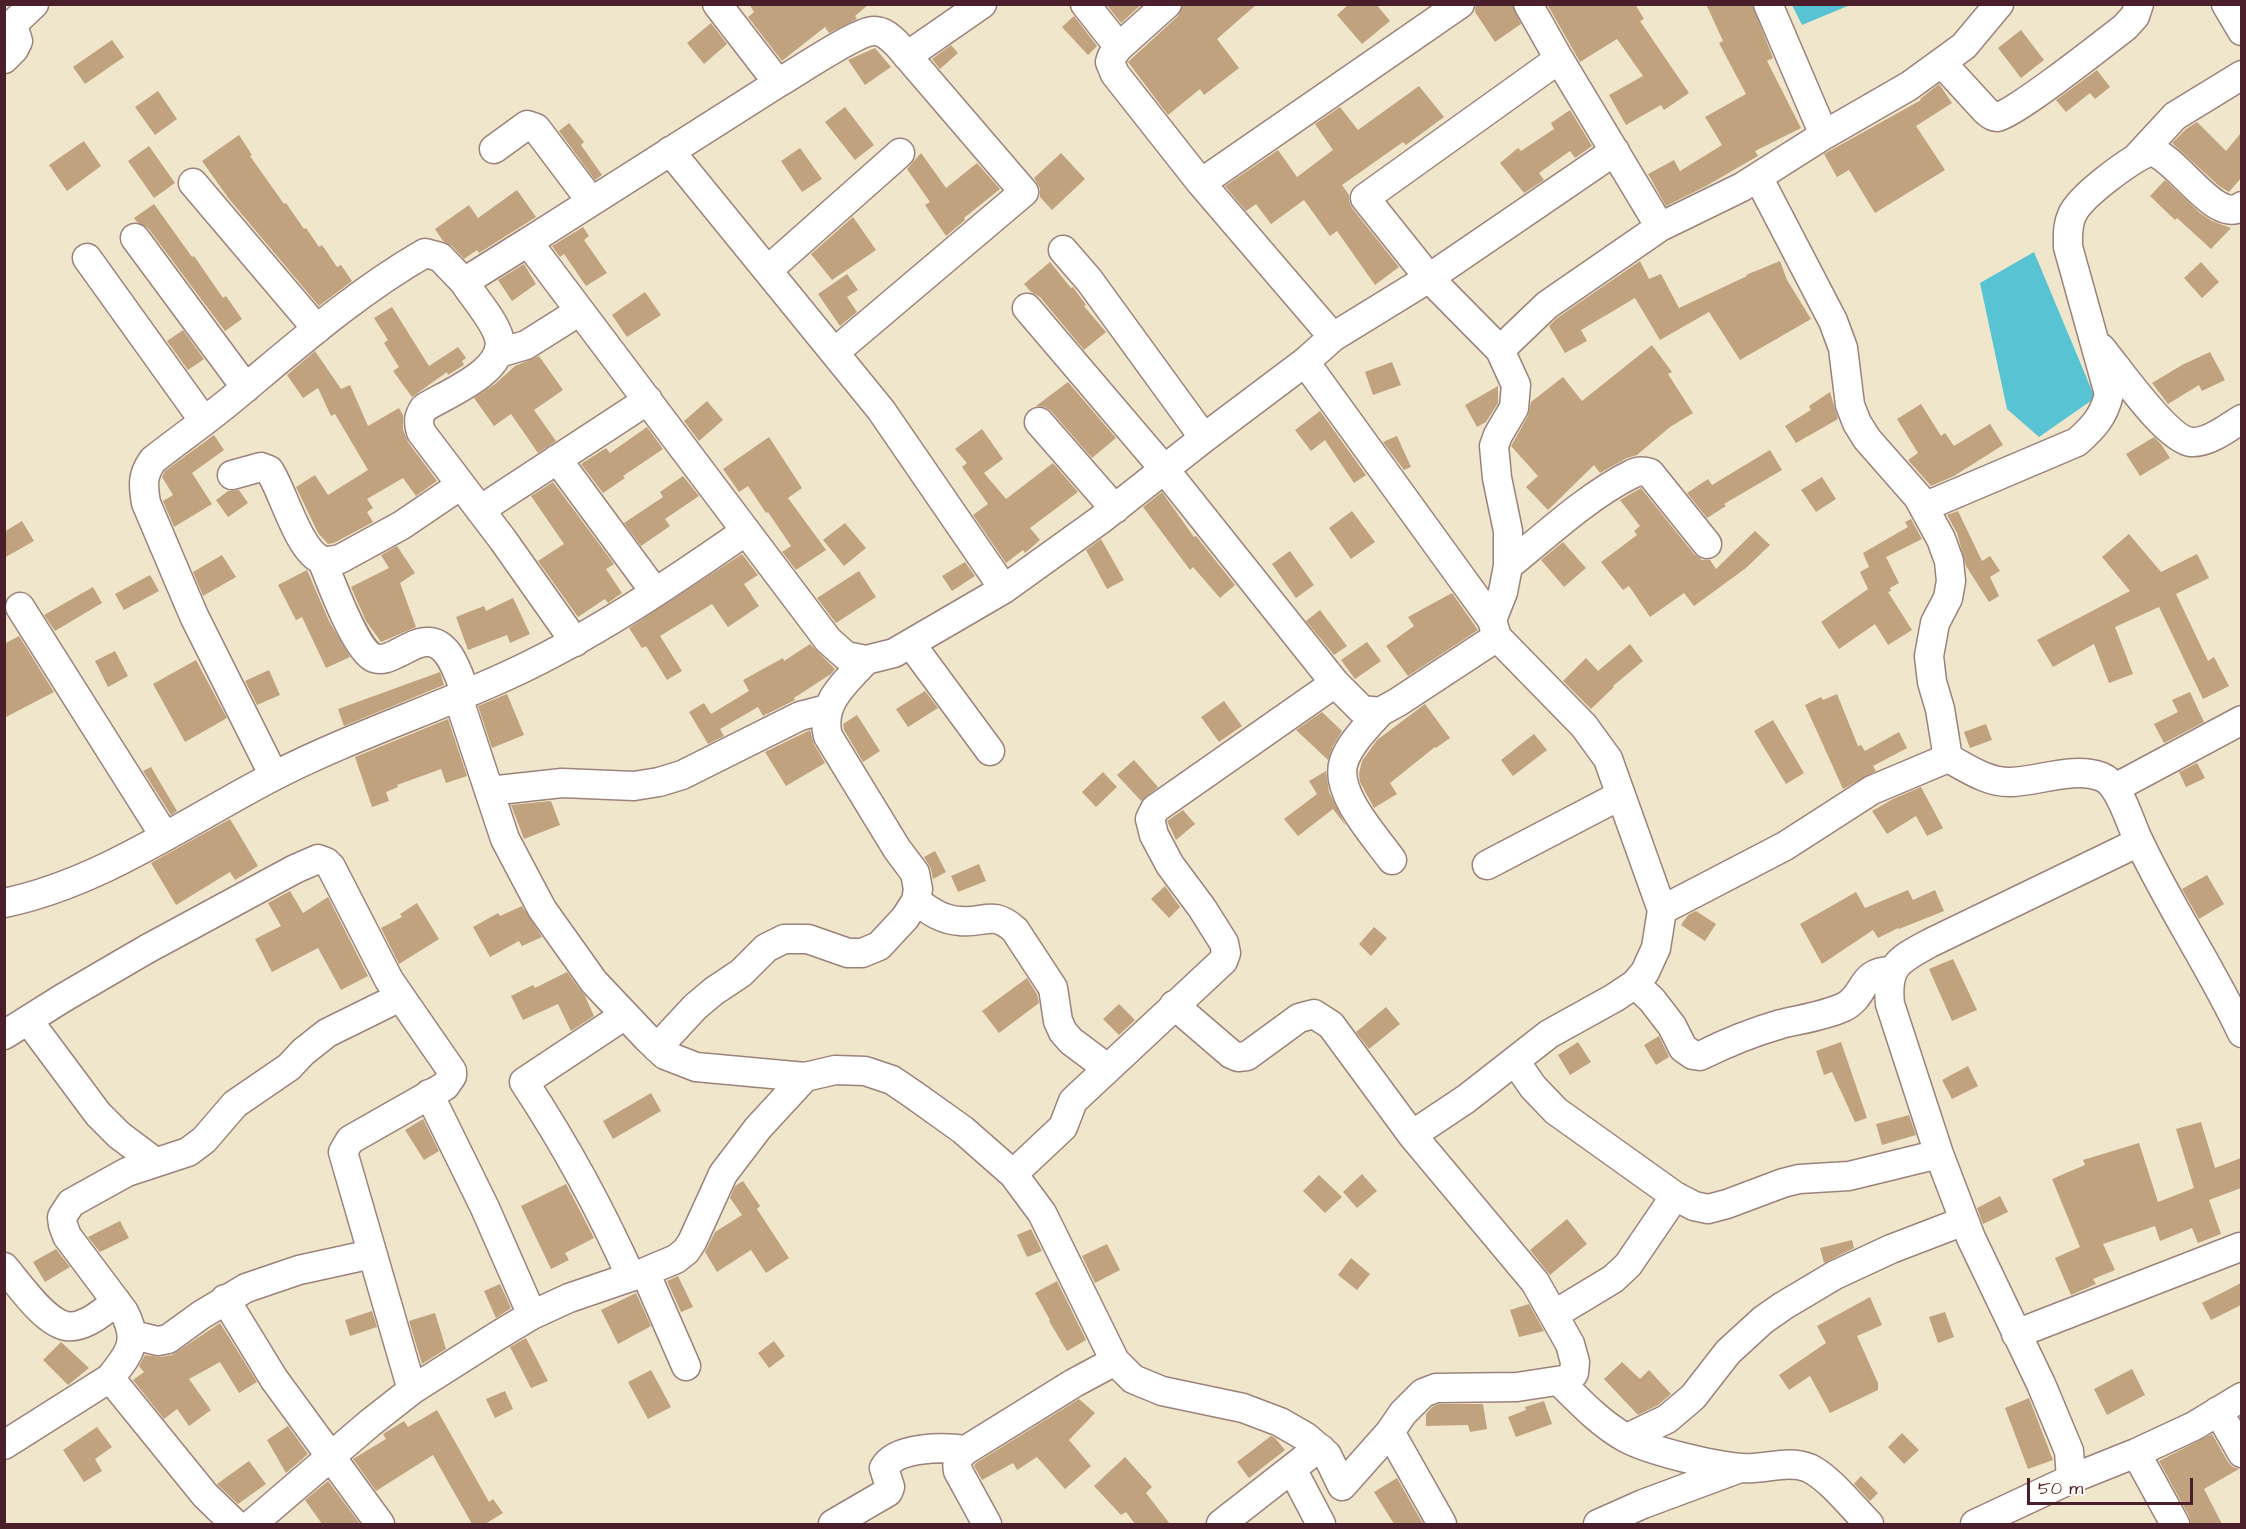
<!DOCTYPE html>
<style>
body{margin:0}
#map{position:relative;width:2246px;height:1529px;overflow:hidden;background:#efe6cb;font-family:"Architects Daughter",sans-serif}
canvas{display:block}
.frame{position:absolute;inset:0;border:6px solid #4a1f2b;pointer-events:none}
.scale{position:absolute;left:2027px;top:1478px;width:166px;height:27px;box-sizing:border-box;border:3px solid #4a1f2b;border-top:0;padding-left:8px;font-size:18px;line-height:21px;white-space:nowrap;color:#4a1f2b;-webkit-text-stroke:4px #fdfcf7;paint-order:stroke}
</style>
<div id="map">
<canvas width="2246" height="1529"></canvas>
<div class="frame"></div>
<div class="scale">50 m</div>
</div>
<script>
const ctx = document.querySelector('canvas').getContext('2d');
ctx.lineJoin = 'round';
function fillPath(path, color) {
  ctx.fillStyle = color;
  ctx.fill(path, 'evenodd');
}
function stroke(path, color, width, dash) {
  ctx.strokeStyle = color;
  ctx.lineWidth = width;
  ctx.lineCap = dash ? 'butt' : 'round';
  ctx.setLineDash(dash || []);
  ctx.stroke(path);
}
const water = new Path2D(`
 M1792,5h58l-48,20z
 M2034,252l61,146 -56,39 -32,-28 -27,-126z`);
const building = new Path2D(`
 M749,4h120l-14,12 2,3 -28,14 -4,-6 -43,34 -34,-44 6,-5z
 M1106,4h36l-21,19z
 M1183,4h74l-40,35 22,29 -35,27 -4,-6 -32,26 -40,-53 50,-46z
 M1349,4h27l14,17 -28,23 -25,-29z
 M1476,4h36l9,20 -26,18 -20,-30z
 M1547,4h88l9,15 -4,2 49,72 -25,17 -3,-5 -35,20 -17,-30 34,-19 -26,-37 -37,23z
 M1706,4h46l21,54 -6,3 34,67 -46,23 3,5 -52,30 -40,20 -18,-32 26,-14 6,11 42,-26 -17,-28 41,-23 -27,-51 4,-2z
 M1074,16l23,30 -9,9 -26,-28z
 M711,23l16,21 -23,20 -17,-21z
 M2021,30l23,30 -23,18 -23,-30z
 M112,40l12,17 -39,27 -12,-17z
 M951,45l7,8 -18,16 -8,-10z
 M875,48l16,19 -26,18 -17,-25z
 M2097,70l13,17 -15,12 -5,-6 -24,19 -10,-12z
 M1939,84l13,19 -36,23 29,44 -70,43 -26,-43 -12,7 -13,-23 97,-54 -1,-1z
 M1419,86l25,31 -38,28 -3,-3 -61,43 7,10v6l3,7 47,59 -24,18 -38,-54 -7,5 -26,-36 -33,24 -15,-20 -10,7 -21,-25 53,-36 19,27 36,-27 -18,-26 25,-17 18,23z
 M158,91l19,28 -22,16 -20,-28z
 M845,107l29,38 -19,15 -30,-38z
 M1570,110l22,36 -17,12 -5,-7 -31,22 5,7 -20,13 -24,-30 18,-15 3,3 33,-22 -3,-6z
 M2197,122l29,29 15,-18v45l-12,14 -10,-6 -47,-43 14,-14z
 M569,123l15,19 -3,3 21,30 -7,5 -36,-49z
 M239,135l13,20 -2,1 34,48 2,-1 18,26 2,-1 13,19 3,-2 15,22 4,-2 11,16 -33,25 -90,-107 -27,-38z
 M84,141l17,25 -34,25 -18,-26z
 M149,146l26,37 -21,15 -26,-37z
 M800,148l22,31 -20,13 -21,-31z
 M921,153l25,35 31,-25 23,26 -36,29 1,2 -19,16 -21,-31 5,-3 -23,-33z
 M1061,153l24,26 -33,31 -12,-13v-9l-6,-10z
 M2165,180l35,33 12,8 19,7 -20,21 -34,-31 -2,2 -25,-24z
 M517,190l19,27 -57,36 -2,-3 -13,9 -12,-13 -9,-5 -8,-12 34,-24 9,13z
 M154,204l38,53 2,-1 29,42 3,-2 16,23 -17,12 -77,-103 -11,-6 -3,-4z
 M853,217l23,33 -44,30 -21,-26z
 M583,227l6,9 -5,4 23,33 -21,13 -22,-32 -4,3 -8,-11z
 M1640,261l9,18 12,-5 18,34 68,-32 -1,-1 34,-14 7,19 24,39 -71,41 -31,-48 -49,28 -25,-42 -54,32 6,11 -22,12 -16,-27 8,-8z
 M1050,262l21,26 2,-1 13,18 -2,1 22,26 -22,18 -44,-53 -9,-5 -7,-8z
 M2201,262l18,20 -17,16 -18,-20z
 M524,264l12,20 -24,17 -14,-21z
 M847,274l11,16 -11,7 10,15 -17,14 -22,-32z
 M645,292l16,23 -34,22 -15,-22z
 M392,307l37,59 29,-19 8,11 -4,3 2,4 -16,10 -1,-3 -35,25 -19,-26 6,-4 -15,-24 4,-3 -14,-22z
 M183,330l21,29 -16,11 -21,-29z
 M1652,345l20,27 -4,2 25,39 -23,14 -33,28 -10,3 -27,15 -6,-8 -46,45 -22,-23 12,-11 -27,-30 17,-30 3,-14 32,-25 19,24z
 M315,351l26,38 9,-4 18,41 31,-18 4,7v14l5,13 29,39 -21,15 -13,-18 -36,21 6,9 -6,4 6,10 -39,21 -6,1 -10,-11 -22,-46 19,-12 13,20 40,-25 -33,-56 -4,2 -13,-28 -15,10 -16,-23z
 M2210,352l15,28 -23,11 -3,-6 -31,19 -16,-21 30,-18z
 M539,356l24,34 -29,20 22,31 -18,12 -27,-39 -17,12 -20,-28 21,-14 20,-18z
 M1392,362l9,23 -28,10 -8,-23z
 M1068,382l48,56 -24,20 -41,-47 -6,-4 -9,-1z
 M1498,386v17l-12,19 -9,5 -12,-22z
 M1830,392l8,27 -42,24 -11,-17 26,-16 -2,-4z
 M707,401l16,19 -24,21 -15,-20z
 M1921,404l20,32 4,-3 9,13 36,-22 13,21 -49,31 -23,10 -23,-26 10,-7 -21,-34z
 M1320,411l46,64 -12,8 -29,-43 -14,11 -16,-21z
 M647,427l16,22 -40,27 2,2 -22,15 -22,-29 25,-16 4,5z
 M982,429l21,30 -19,14 22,26 47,-36 25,29 -48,36 10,12 -15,13 -2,-3 -17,13 -33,-48 15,-11 -26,-37 5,-4 -12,-14z
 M214,435l10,15 -32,23 20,31 -38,23 -11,-26 10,-6 -11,-18 3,-6z
 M1397,436l14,31 -7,3 -21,-28z
 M769,437l33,51 -14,10 38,52 -30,20 -14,-18 9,-6 -23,-34 -2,1 -18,-27 -9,6 -16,-23z
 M2154,437l7,7 9,14 -30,18 -14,-22z
 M1770,450l12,20 -58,34 2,2 -19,12 -20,-25 21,-14 4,6z
 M683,476l16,20 -34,23 5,7 -29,20 -17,-23 39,-26 -3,-5z
 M1822,477l14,22 -20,13 -15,-22z
 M553,482l61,82 -8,5 16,24 -14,10 -3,-4 -27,18 -40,-56 26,-17 -33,-48z
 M1641,488l53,66 8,6h8l6,9 39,-38 15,14 -24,23 -52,38 -10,-13 -34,24 -21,-31 -6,4 -22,-28 36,-27 -3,-4 6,-5 -20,-26z
 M239,490l9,13 -20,14 -12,-17 12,-9z
 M1162,492l32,45 2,-1 39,49 -15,13 -27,-31 -3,3 -47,-63z
 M1352,511l23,31 -24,17 -22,-31z
 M1958,511l24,50 8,-5 10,15 -10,6 9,19 -10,6 -23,-36 -9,-33 -10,-18z
 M1911,519l11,20 -36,18 13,26 -9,5 1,3 -3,1 24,38 -24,15 -13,-21 -36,25 -18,-27 47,-33 -8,-17 9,-5 -6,-14 45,-26 -3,-5z
 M22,521l12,20 -30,17v-26z
 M845,523l21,25 -22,18 -21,-26z
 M2129,534l32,38 36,-18 12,24 -33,16 32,67 6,-4 15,29 -26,13 -44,-92 -44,20 18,47 -24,9 -15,-39 -41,23 -16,-27 93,-49 -28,-34z
 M1101,539l23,41 -17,9 -21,-39z
 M1563,542l23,26 -22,19 -23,-27z
 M397,546l18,27 -15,10 16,44 -35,15 -15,-21 -15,-34 38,-19 -8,-13z
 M1290,551l24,34 -18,13 -24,-34z
 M742,554l16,21 -14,9 15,22 -31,21 -16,-23 -52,32 22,35 -15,9 -21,-34 -4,2 -13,-20z
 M222,555l14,22 -33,19 -10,-24z
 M965,562l10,14 -23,15 -10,-15z
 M307,570l22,51 21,36 -24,11 -24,-51 -6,3 -18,-35z
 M859,571l17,26 -40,26 -19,-25z
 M150,575l9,16 -35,19 -9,-16z
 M93,587l9,16 -47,28 -11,-16z
 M1452,593l26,37 -70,46 -22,-30 28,-20 -6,-9z
 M513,598l17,36 -20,9 -3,-8 -39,15 -12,-33 28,-11 2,5z
 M1320,610l27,36 -13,9 -28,-34z
 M19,636l35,56 -50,26v-74z
 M1367,642l14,19 -26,18 -14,-19z
 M810,644l25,25 -4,5 -37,24 1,2 -32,16 -5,-9 -38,22 4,7 -16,8 -19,-32 15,-9 7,11 38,-23 -6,-11 40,-22 1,3z
 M1630,644l13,17 -30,25 1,1 -23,22 -28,-28 23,-23 12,13z
 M115,651l13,25 -20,11 -13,-26z
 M196,660l31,58 -42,24 -32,-58z
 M269,670l11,25 -23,10 -12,-24z
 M440,672l4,13 -100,41 -6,-17z
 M925,691l13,17 -30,19 -12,-18z
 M2190,692l14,30 -40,21 -10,-19 24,-12 -6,-12z
 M507,694l17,41 -32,13 -14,-42z
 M1837,694l21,52 3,-1 4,6 34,-19 8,16 -34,18 3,5 -33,18 -38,-84 16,-8 2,3z
 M1224,701l18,25 -23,16 -18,-25z
 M1425,704l25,34 -14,10 -1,-1 -45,36 7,11 -23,14 -14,-26 -1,-9 3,-12 15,-21z
 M1322,712l20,19 -9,15 -5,14 -32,-30z
 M857,715l23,36 -17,11 -19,-32 -1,-6z
 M448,719l19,57 -21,7 -5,-14 -44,16 1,2 -12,5 3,9 -17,6 -17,-50z
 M1773,720l31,53 -18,11 -32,-53z
 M1986,724l6,16 -22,8 -6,-16z
 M810,730l4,14 11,19 -39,23 -21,-34z
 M1534,734l13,16 -34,26 -12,-16z
 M1134,760l24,27 -17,14 -24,-26z
 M2197,763l8,15 -19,9 -7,-15z
 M151,767l26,44 -6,4 -28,-44z
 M1326,771l3,21 17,34 -13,-17 -35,27 -14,-17 33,-25 -8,-13z
 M1103,772l14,15 -21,20 -14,-15z
 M1921,787l22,41 -16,8 -11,-20 -29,18 -15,-23 21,-12z
 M551,801l9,24 -36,14 -13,-34z
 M1183,810l12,14 -19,16 -9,-19z
 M230,819l28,47 -23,14 -5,-8 -54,33 -25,-42z
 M935,851l11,21 -13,7 -2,-10 -7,-12z
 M979,864l7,17 -28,11 -7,-16z
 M2207,875l17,29 -25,15 -17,-30z
 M1165,886l15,21 -11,11 -18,-19z
 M1908,890l5,10 22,-10 9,21 -45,18 -1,-1 -20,10 -5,-8 -51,34 -22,-40 56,-32 9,16z
 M290,891l13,22 25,-16 40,79 -27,14 -23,-42 -46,24 -17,-33 26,-13 -13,-23z
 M417,903l22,36 -40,25 -18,-36 21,-11 -2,-3z
 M522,906l20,31 -20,9 -3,-5 -29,16 -17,-30 25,-14 2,3z
 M1696,911l20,13 -11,17 -24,-16 7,-10z
 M1374,927l13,11 -16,18 -12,-12z
 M1953,959l24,51 -25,11 -23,-52z
 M567,972l18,24 9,20 -23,15 -13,-27 -35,16 -12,-24 22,-11 2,3z
 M1027,978l10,16 2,9 -40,30 -17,-22z
 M1119,1004l16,16 -16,15 -16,-16z
 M1386,1007l14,17 -31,25 -13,-17z
 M1659,1036l10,21 -13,8 -12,-20z
 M1578,1042l13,20 -21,13 -12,-20z
 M1841,1042l26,76 -12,4 -23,-50 -8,3 -8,-24z
 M1968,1066l10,20 -26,13 -10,-19z
 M651,1093l10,18 -48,28 -10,-18z
 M1909,1115l7,20 -34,10 -6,-21z
 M423,1119l16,32 -15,9 -19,-30z
 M2201,1122l14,46 26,-10v30l-32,12 12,34 -23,9 -6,-15 -32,13 -5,-15 -52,18 12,26 -22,9 3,5 -25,11 -16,-37 25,-11 -28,-68 33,-14 -2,-5 56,-17 19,59 36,-14 -18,-59z
 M1362,1174l15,17 -20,17 -14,-16z
 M1319,1175l23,22 -17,16 -22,-22z
 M743,1181l17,25 -3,3 32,49 -23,15 -15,-23 -34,22 -12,-20 10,-20 27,-17 -12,-17 5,-12z
 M566,1184l28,54 -29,15 4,7 -18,9 -30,-63z
 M2000,1196l8,16 -25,12 -6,-16z
 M1567,1219l20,25 -37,31 -20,-25z
 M120,1221l9,17 -29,14 -12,-15z
 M1031,1229l11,22 -15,6 -10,-22z
 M1852,1240l2,8 -30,15 -4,-15z
 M1107,1244l13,26 -25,13 -13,-27z
 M56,1249l14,18 -25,15 -12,-20z
 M1351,1258l19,16 -13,16 -19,-15z
 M678,1276l15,31 -12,5 -14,-31z
 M1057,1281l29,59 -19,11 -18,-30 1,-1 -15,-27z
 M2241,1283v22l-30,15 -9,-17z
 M500,1284l11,24 -15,10 -12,-27z
 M636,1293l15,33 -33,18 -17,-34z
 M1870,1297l12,28 -25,11 21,47v7l-48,23 -20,-37 -21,14 -10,-15 47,-32 -9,-17z
 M1529,1304l15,27 -25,6 -9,-27z
 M372,1311l5,16 -27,9 -5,-16z
 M1945,1312l9,25 -16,6 -9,-26z
 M435,1313l11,36 -24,15 -13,-43z
 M220,1323l37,59 -18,11 -19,-31 -31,17 22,31 -22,16 -12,-17 -13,10 -31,-39 11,-8 -5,-6 6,-11 16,2 11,-2z
 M526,1338l22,43 -17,7 -21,-41z
 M774,1341l11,15 -16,12 -11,-15z
 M61,1342l28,26 -21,17 -25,-25z
 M1622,1362l18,17 9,-9 22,24 -13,11 -20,10 -34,-36z
 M2132,1369l13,26 -38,20 -13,-26z
 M651,1370l20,37 -23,12 -20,-37z
 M505,1391l8,18 -18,9 -9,-19z
 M2029,1398l24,62 -25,9 -23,-61z
 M1079,1399l16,14 -26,27 22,26 -26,23 -28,-32 -20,13 -4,-7 -31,17 -8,-14 2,-3z
 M1544,1401l8,23 -36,13 -8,-20 18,-7 -1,-3z
 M1439,1404h44l4,25 -17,3 -2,-7 -42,1v-12l6,-7z
 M437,1410l52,92 4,-3 10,14 -18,11h-13l-39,-69 -57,36 -23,-32 33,-20 -3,-5 21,-13 4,6z
 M288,1426l20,28 -22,19 -19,-33z
 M97,1427l15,20 -17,12 7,12 -18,11 -21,-32z
 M1902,1433l17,17 -15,14 -16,-17z
 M2212,1434l16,28 5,5 6,2 -35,20 18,35h-31l-2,-8 -30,-55z
 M1271,1436l4,2 10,12 -36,28 -12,-16z
 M1125,1457l27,30 -6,6 24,31h-35l-9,-12 -5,3 -27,-29z
 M249,1461l17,23 -28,20 -21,-20z
 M1861,1476l17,17 -8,8 -16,-17z
 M1397,1478l26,46h-29l-20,-32z
 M328,1481l32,43h-38l-17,-24z`);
const minor = new Path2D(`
 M717,4l61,79 -250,159 300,398 18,16 20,4 28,-7 110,-64 96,-69 104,-82 101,-76 28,-25 96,-59 71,72 47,-45 113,-78 82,-40 82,-52 85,-49 55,-40 35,-42
 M1085,4l34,43
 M1167,4l-48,43 -7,9 -2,6 5,12 86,109 132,154
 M1528,4l31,55
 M1768,4l56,131
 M2226,4l16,27
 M907,56l75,-52
 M4,59l10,-10 4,-8 -4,-13 1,-6 19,-18
 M1942,63l43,47c3,3 7,7 12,7 15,-1 110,-76 128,-90l10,-11 4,-12
 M778,83c19,-11 78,-51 95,-52 10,-1 18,7 24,13l127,148 -189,160
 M494,149l33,-24 9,3 55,73
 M670,151l211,259 123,179
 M1615,151l-186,127 -64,-80 194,-139 101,168
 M2138,156l37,-40 67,-41
 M193,183l124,146
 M1201,183l259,-179
 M135,238l111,150
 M1063,250l26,30 115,158
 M87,258l117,163
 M768,270l132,-117
 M464,282c10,16 31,39 35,56 8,33 -53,56 -75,70 -6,9 -6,14 -3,24l82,108 72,102
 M1027,308l138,162 170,213 27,27 18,2 18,-10 99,-65
 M2101,348c17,20 65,91 90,94 18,1 36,-14 51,-23
 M1500,350l16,35 -2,23 -16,27 -4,11 3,32 11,53v35l-5,26 -11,28 5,17 87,89 24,33 54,151 123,-64 87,-56 76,-32 -8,-49 -8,-27 -3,-26 6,-33 13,-25 3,-17 -2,-20 -8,-22 -23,-42 -51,-58 -10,-16 -7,-18 -7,-57 -10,-27 -75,-144
 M499,353l27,-8 54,-34
 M1305,362l187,258
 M1039,422l76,87
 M557,459l98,133
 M232,475l29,-8 8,3c14,20 29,81 53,90 5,2 13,0 18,-1l62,-34 59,-40
 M1924,507l153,-65c17,-15 27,-26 32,-48l-41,-147c0,-12 -1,-21 4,-32 8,-19 60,-57 79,-64 27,7 65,75 91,55
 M480,510l168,-110
 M322,560c8,20 34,91 52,98 8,3 16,-1 22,-4 9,-4 21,-12 30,-12 24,-2 33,35 40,52
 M1508,566c37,-30 81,-71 124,-92 5,-3 12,-3 18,-1l57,71
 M20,607l144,228
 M911,644l79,107
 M458,697l47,142 37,70 52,73 53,56 18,17 31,12 109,10
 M1380,712c-13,15 -29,30 -36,49 -11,31 31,75 48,99
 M1948,758c19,10 40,25 63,24 29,-1 63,-16 91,-5 17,7 27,42 34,58 31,68 74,130 106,198
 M274,776l-80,-160 -48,-113c-3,-18 -4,-28 7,-43 28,-22 57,-42 84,-65 60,-50 120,-103 188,-142l15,4 24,25 64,-40
 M2115,788l127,-68
 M489,791l73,-8 72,3 25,-4 23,-7 118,-59 27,-7
 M1487,865l134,-70
 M916,901c14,10 26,19 44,20 24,3 32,-12 55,9l38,58 5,33 5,11 8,9 36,27
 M4,903c97,-20 183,-82 270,-127 74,-38 153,-64 228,-98 85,-38 168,-94 244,-147
 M1635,984l17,16 20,26 11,22 10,7 7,1c26,-13 53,-24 81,-32 21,-5 43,-8 63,-17 23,-12 15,-36 48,-36
 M625,1015l-101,67c41,62 76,126 107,195
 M28,1020l70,94 21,21 36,27
 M4,1035l59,-37 84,-49 148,-80 23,-10 8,3 5,5 58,113 63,91v5l-7,10 -95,54 -7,12 69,238
 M657,1048l38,-41 19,-16 27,-18 25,-25 18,-9h24l40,14h14l17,-7 26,-28 11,-17 2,-12 -3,-16 -18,-24 -69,-113c-9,-33 18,-54 38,-76
 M1515,1061l18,26 23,24 119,85 19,10 14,3 19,-5 56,-21 16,-4 50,-3 90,-22
 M429,1094l56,114 47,107
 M1412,1135l54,-36 83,-65 65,-36 21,-14 10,-12 11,-24 6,-38
 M1013,1174l50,-47 10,-26 150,-140 3,-8 -2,-10 -22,-35 -32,-43 -16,-30 -4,-16 5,-10 180,-126
 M4,1267c14,16 40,55 62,59 17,3 38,-14 50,-25
 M645,1272l41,94
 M225,1299l49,80 106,145
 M1555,1314l58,-35 15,-14 47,-69
 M2016,1334l224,-87
 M133,1335l25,6 10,-2 33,-24 45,-27 53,-18 73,-16
 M110,1378c19,-24 30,-36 14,-66l-57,-76 -4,-11 -1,-8 9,-14 56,-31 61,-20 16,-12 31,-36 54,-37 14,-15 24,-19 73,-36
 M1560,1382c20,20 41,42 66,56 24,13 88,28 115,30 23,2 47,-9 68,0 21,10 43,39 60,56
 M2218,1411l24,42
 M1390,1432l52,92
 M1627,1438l40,-19 26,-22 35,-45 35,-32 20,-14 52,-31 56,-26 73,-28
 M4,1445l106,-67 95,117 30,29
 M2136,1453l39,71
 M1292,1469l29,55
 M2071,1479l-2,-28 -28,-67 -70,-146 -32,-84 -49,-150c-4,-39 9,-44 40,-61l209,-101
 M252,1524l118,-101 42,-33 85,-54 35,-21 37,-17 76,-26 31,-13 10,-8 6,-9 31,-68 35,-46 47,-51 30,-7 30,1 27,9 22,15 49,35 50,44 29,39 73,148 18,18 29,12 81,17 37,14 26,15 21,18 15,31 48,-54 13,-19 20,-20 13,-5 81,-1 52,-8 5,-6 1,-11 -5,-18 -35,-62 -123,-147 -81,-110 -17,-11 -15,4 -52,38 -9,1 -7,-3 -57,-49
 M833,1524l55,-32 2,-5 -6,-19c12,-22 61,-21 82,-18
 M987,1524l-29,-53c-2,-10 0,-14 8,-21l108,-67 41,-22
 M1221,1524l87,-68 13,-7
 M1598,1524l45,-20 97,-36
 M1975,1524l96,-45 65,-26 58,-27 48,-29`);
fillPath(water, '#58c3d2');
fillPath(building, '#c0a37e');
stroke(minor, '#9c827b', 31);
stroke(minor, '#fff', 28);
</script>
